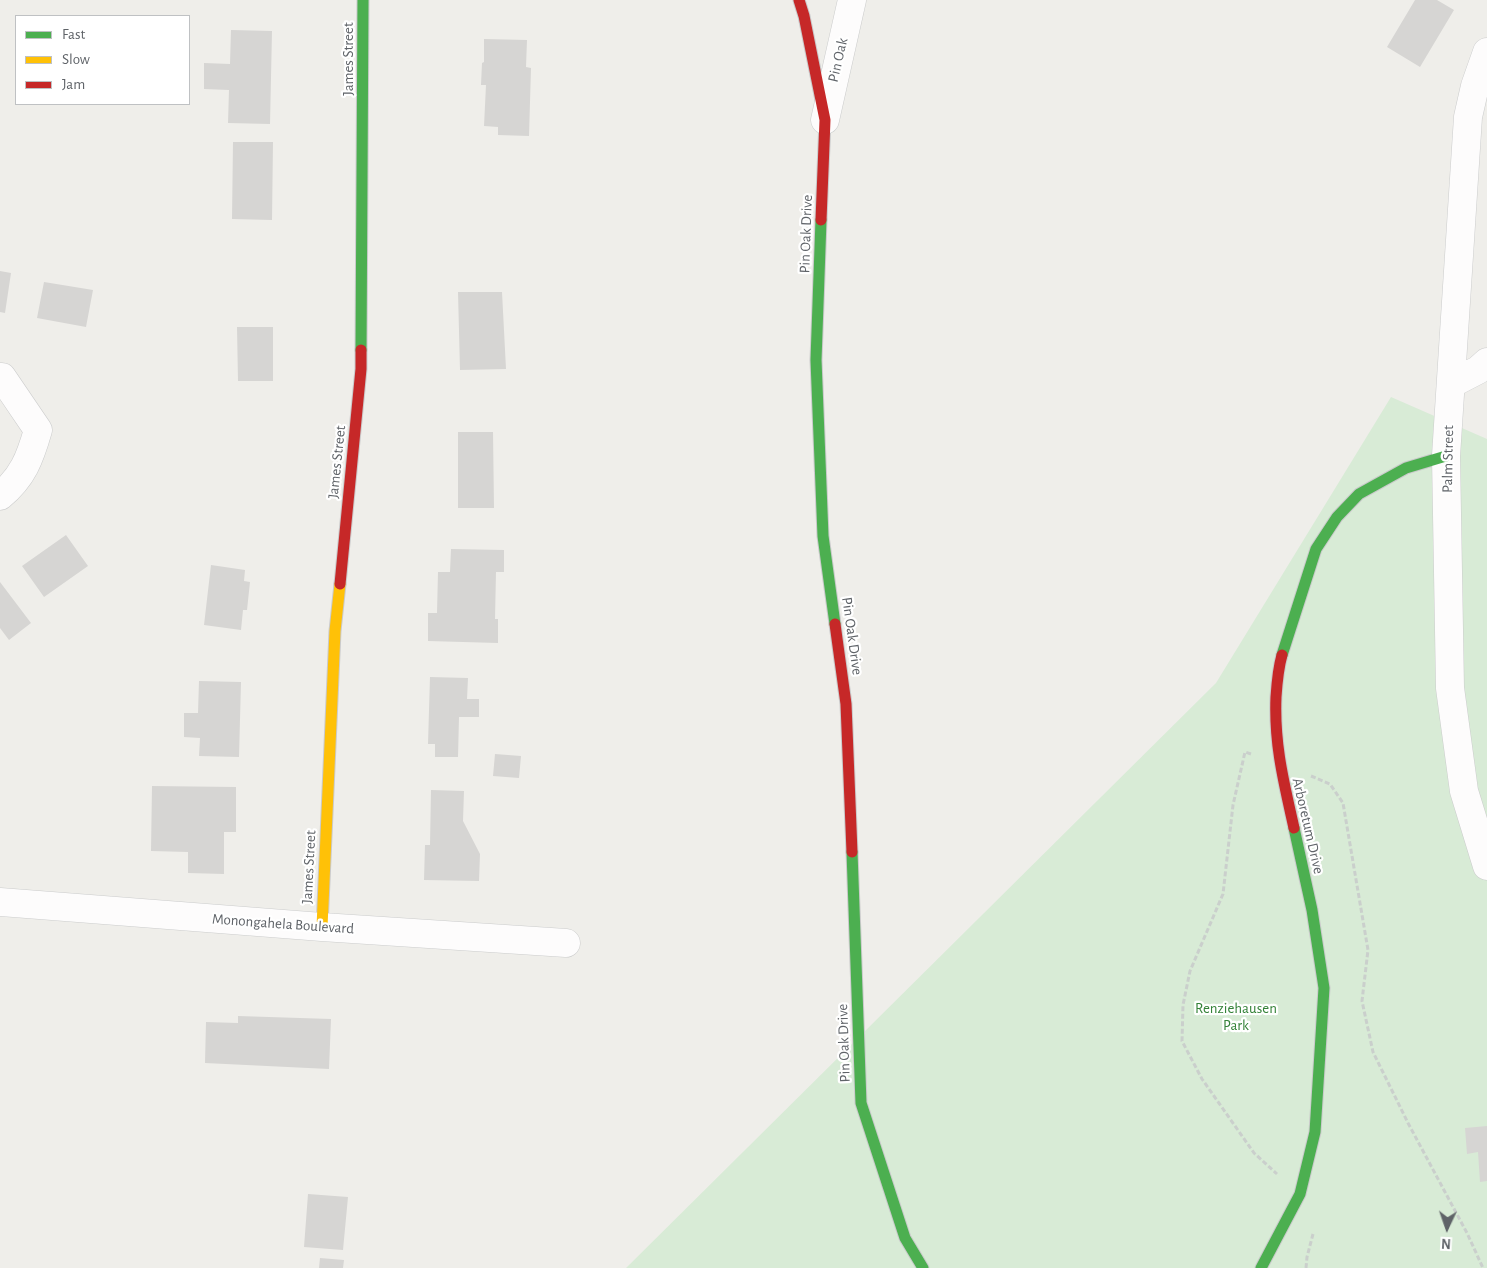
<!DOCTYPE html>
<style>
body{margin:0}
#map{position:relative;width:1487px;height:1268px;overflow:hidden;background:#efeeea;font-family:"Alegreya Sans",sans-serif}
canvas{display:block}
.legend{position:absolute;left:15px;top:15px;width:175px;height:90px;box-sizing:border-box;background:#fff;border:1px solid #bfc1c3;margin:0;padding:6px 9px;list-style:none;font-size:15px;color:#5f6368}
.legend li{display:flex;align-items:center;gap:10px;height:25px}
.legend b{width:25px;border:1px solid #bfc1c3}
.north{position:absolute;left:1422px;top:1203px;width:50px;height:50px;-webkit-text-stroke:4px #fff;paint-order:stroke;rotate:183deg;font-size:14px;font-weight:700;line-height:20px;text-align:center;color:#5f6368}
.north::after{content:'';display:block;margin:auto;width:18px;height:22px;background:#5f6368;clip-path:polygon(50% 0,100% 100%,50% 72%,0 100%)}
</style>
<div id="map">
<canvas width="1487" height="1268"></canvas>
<ul class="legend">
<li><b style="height:6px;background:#4caf50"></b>Fast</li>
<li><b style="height:6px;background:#ffc107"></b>Slow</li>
<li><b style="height:6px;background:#c62828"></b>Jam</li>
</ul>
<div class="north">N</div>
</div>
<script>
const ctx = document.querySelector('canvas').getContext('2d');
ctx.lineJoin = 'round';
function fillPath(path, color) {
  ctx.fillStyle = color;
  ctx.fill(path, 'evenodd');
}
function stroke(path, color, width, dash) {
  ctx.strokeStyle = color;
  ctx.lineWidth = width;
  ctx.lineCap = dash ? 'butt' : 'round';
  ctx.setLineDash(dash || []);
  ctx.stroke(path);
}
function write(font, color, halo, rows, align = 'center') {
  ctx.font = font + ' "Alegreya Sans",sans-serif';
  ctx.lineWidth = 4.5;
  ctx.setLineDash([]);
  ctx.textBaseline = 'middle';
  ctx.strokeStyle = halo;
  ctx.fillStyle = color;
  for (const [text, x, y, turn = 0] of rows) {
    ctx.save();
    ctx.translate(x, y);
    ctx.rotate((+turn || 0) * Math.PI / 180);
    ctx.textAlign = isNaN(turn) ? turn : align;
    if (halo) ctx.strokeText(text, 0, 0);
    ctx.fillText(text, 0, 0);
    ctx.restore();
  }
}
const green = new Path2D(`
 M1391,397l96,42v829h-861l590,-585z`);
const building = new Path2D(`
 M1415,0h22l17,10 -34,57 -33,-20z
 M231,30l41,1 -2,93 -42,-1 1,-33 -25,-1v-26l26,1z
 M484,39l43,1 -1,27 5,1 -2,68 -31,-1v-8l-14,-1 2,-41h-5l1,-22 2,-1z
 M233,142h40l-1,78 -40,-1z
 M0,271l11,2 -6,40 -5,-1z
 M44,282l49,8 -7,37 -49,-9z
 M458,292h44l4,77 -46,1z
 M237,327h36v54h-35z
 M458,432h35l1,76h-36z
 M66,535l22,31 -44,31 -22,-31z
 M451,549l53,1v22h-8l-1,47h3v24l-70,-2v-28h9l1,-41h12z
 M211,565l34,5 -1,11 6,1 -3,28h-4l-2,20 -37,-5z
 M0,582l31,41 -22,17 -9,-12z
 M430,677l38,1 -1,21h12v18h-20l-1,40h-23v-13h-7z
 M199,681l42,1 -2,75 -40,-1 1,-18 -16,-1v-24h14z
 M495,754l26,2 -2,22 -26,-2z
 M152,786l84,1v45h-12v42l-36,-1v-21l-37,-1z
 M431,790l33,1 -1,30 17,33 -1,27 -55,-1 1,-35h5z
 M238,1016l93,3 -2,50 -124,-6 1,-41 32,1z
 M1487,1126v55l-7,1 -2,-30 -11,2 -2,-26z
 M308,1194l40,3 -5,53 -39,-3z
 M320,1258l24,2 -1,8h-24z`);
const path = new Path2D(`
 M1251,754l-6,-2 -12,53 -10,89 -33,77 -7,34 -1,36 20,38 52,74 23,21
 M1311,776l19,8 13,19 25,147 -6,51 11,51 35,71 59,110 16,35
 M1306,1268l1,-11 6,-23`);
const street = new Path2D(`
 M1487,52l-12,34 -7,31 -22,339 4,232 14,103 23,75
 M825,120l27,-120
 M0,377h2l36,53c-8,28 -15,47 -38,66
 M1451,384l27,-14 9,-8
 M0,902l322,25 244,16`);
const fast = new Path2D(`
 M821,220l-5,140 7,176 12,88
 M361,350l2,-350
 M1282,655l34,-106 21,-32 22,-23 47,-26 40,-12
 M852,852l9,251 44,135 18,30
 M1261,1268l39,-74 15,-62 9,-144 -12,-78 -18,-82`);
const slow = new Path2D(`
 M322,927l13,-296 5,-47`);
const jam = new Path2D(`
 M799,0l5,16 21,104 -4,100
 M340,584l21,-215v-19
 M835,624l11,80 6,148
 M1282,655c-4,14 -5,27 -6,42 -2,48 8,86 18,131`);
const streetNames = [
 ["James Street",348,59,-90],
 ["Pin Oak",838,60,-77],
 ["Pin Oak Drive",806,234,-88],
 ["Palm Street",1448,459,-89],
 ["James Street",337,462,-84],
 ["Pin Oak Drive",852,636,82],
 ["Arboretum Drive",1308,826,77],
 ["James Street",309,867,-87],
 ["Monongahela Boulevard",283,924,4],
 ["Pin Oak Drive",844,1043,-92]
];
const parkNames = [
 ["Renziehausen",1236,1008],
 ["Park",1236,1025]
];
fillPath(green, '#d8ebd6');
fillPath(building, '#d6d5d3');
stroke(street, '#cbcccc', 29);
stroke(fast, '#cacacb', 13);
stroke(slow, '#cacacb', 13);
stroke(jam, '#cacacb', 13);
stroke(path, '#cacfcc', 3, [5, 2.5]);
stroke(street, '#fdfcfc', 28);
stroke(fast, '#4caf50', 11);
stroke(slow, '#ffc107', 11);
stroke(jam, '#c62828', 11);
write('15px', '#5f6368', '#fff', streetNames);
write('15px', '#348238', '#fff', parkNames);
</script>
